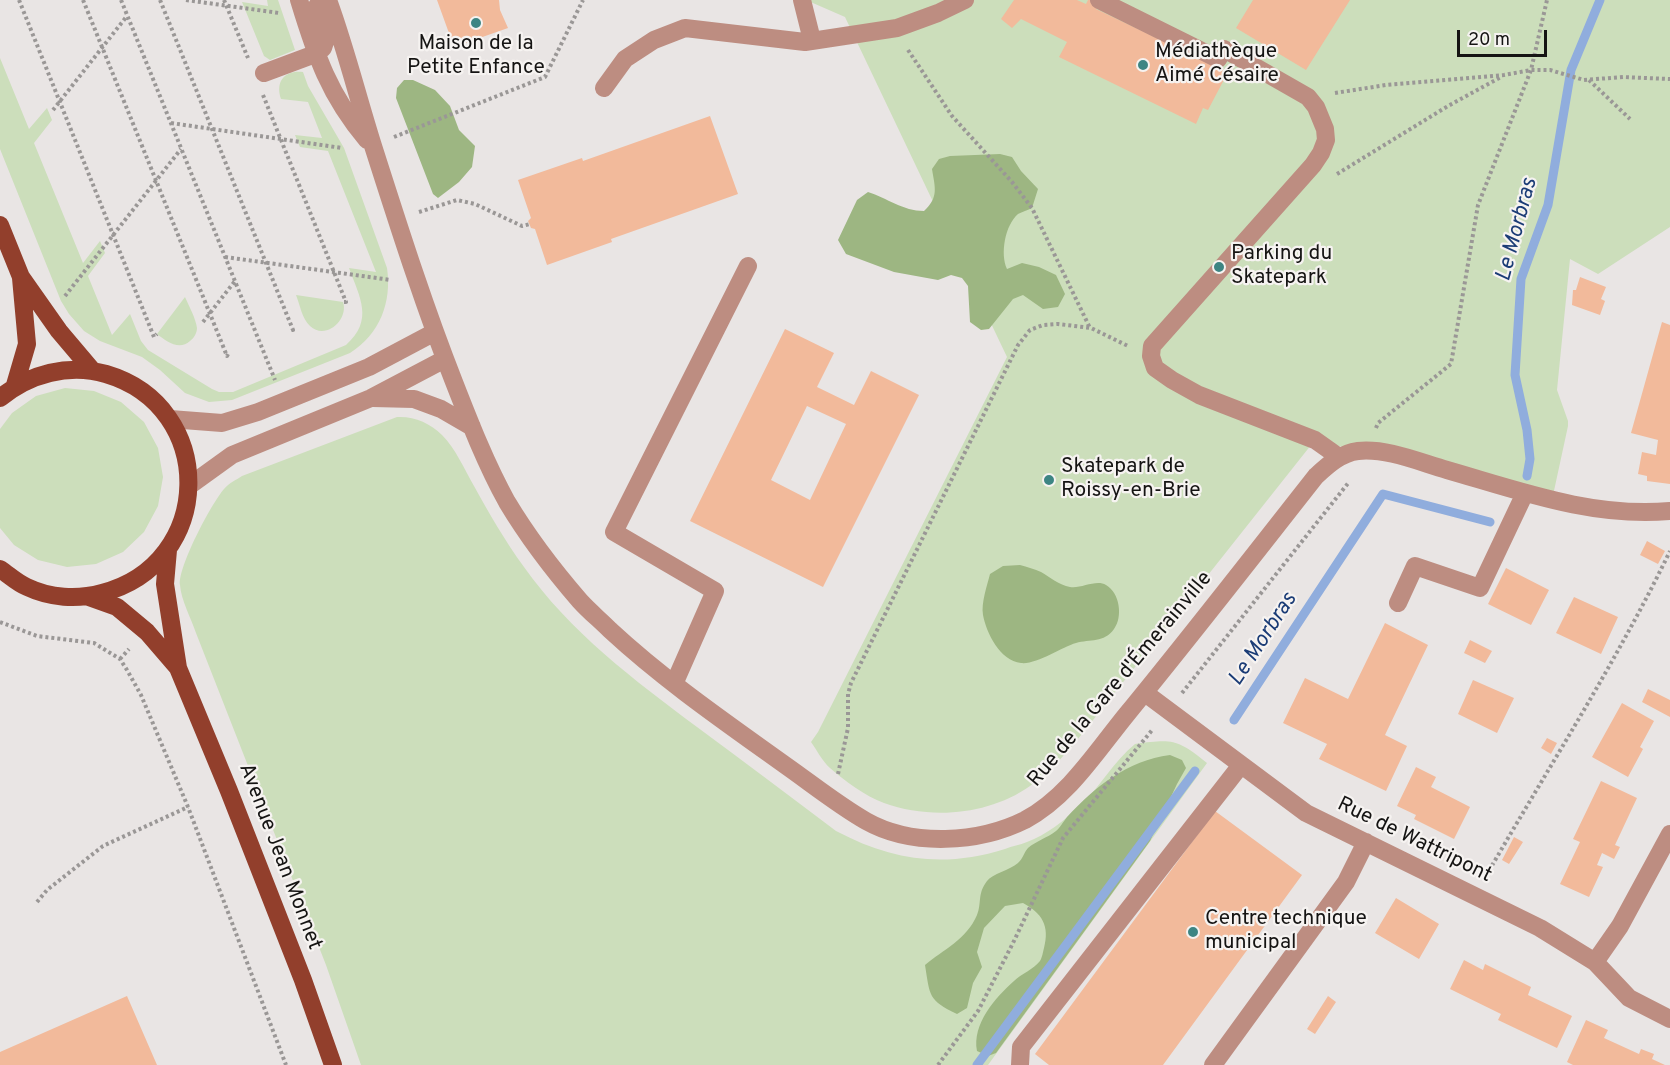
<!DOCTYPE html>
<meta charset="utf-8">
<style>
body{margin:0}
#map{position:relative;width:1670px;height:1065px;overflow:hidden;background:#e9e5e4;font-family:Overpass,sans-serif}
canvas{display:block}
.scale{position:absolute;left:1457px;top:30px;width:90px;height:27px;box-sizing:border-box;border:3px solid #151413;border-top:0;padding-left:8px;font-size:18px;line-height:21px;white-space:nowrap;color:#151413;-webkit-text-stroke:4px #f6f3f1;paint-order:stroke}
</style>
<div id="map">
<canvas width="1670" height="1065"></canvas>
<div class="scale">20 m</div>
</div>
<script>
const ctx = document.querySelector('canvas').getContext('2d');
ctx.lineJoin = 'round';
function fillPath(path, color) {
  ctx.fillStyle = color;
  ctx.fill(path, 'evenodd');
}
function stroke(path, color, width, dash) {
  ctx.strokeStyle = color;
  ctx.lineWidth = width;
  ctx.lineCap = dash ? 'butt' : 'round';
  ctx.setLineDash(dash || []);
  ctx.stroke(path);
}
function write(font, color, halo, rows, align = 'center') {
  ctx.font = font + ' Overpass,sans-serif';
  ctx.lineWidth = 4.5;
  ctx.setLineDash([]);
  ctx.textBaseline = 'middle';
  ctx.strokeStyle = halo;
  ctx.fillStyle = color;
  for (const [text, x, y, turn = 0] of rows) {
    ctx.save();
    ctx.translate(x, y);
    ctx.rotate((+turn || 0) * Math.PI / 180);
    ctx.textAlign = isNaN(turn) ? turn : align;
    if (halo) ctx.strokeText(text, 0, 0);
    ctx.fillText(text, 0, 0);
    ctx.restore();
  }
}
const green = new Path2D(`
 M267,0h11l17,50 -25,10 -6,-4 -22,-54 26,4z
 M806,0h864v227l-72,47 -28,-15 -13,131 11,31v5l-16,74 -237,-60 -233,294c-16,19 -31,38 -52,52 -41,29 -99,34 -146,17 -19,-7 -39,-22 -54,-35 -8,-7 -13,-18 -19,-26l7,-10 189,-375 -162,-340z
 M0,58l29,71 18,-21 5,12 -18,23 49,120 17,-22 5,12 -17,23 24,59 18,-21 11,27 7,9 64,39 7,3h14l113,-47c28,-25 14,-47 3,-77l27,4 -48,-121 -28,-4 -5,-12 27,3 -14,-36 -27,-3c-6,-18 4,-29 22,-27l5,14 36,62 43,120c5,34 -7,66 -37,85l-118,47 -23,2 -24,-9 -25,-23 -18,-13 -42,-16 -16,-10 -15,-17 -8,-13 -61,-152z
 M296,295l47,7c6,17 -17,39 -33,24 -8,-7 -10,-21 -14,-31z
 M185,297c4,9 11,22 12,31 0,5 -3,10 -7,13 -11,10 -24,0 -33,-7z
 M65,388l29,3 27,11 23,20 14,26 5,29 -5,29 -14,26 -21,20 -27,12 -29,3 -29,-7 -24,-15 -14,-17v-99l12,-16 24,-17z
 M397,417c17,-1 33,6 45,18 14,14 22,34 32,51 15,27 31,55 50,81 46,65 110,113 173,160 47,35 93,69 139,104 57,30 108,37 169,18 7,-3 15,-4 22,-7 19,-7 38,-22 53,-36 20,-19 34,-45 55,-62 38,-5 42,-5 72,19l-219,302h-627l-35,-100 -130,-332c-5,-15 -15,-33 -16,-48 -2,-18 31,-81 44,-96 5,-6 12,-9 18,-13z`);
const forest = new Path2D(`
 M404,80h9l22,10 15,16 9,24 16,16 -3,21 -13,15 -21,16 -5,-4 -37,-96 1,-10z
 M1000,154l12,3 9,14 17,18 -6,19c-4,2 -10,4 -14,6 -13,11 -18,40 -11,55l15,-6 17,4 17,8 9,19 -7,13 -15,2 -20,-14 -10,4 -24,30 -8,1 -11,-8 -2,-36 -6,-8 -11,-3 -13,5 -44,-8 -48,-18 -8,-14 19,-40 11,-8c19,6 35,19 56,19 15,-14 11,-23 8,-42l7,-10 11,-3z
 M1020,565c7,2 15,4 21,7 9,5 18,13 29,15 11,2 26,-8 36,-2 14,8 17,32 8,44 -10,14 -24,10 -38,14 -14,4 -40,22 -55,20 -21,-2 -35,-31 -38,-48 -2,-12 4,-29 7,-41l13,-8z
 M1170,755l12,5 4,8 -9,16 -27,57 -154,212 -8,3 -11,-5c-5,-27 18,-53 37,-70 7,-7 20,-12 26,-20 2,-3 3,-9 4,-13 6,-22 -2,-35 -21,-45l-18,3 -21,22 -7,24 5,15 -9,16 -6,25 -10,6c-29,-14 -27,-18 -32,-49 18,-15 42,-26 52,-50 5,-12 0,-21 10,-34 5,-7 23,-11 31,-18 5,-4 6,-11 10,-15 8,-7 19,-10 28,-17 4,-3 7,-9 11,-14 29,-31 60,-56 103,-62z`);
const stream = new Path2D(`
 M1527,476l3,-17 -3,-29 -12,-55 6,-96 27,-74 23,-135 29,-70
 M1234,720l149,-226 107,28
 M977,1065l218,-294`);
const building = new Path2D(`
 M437,0h62l1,10 8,18 -54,19z
 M1014,0h63l9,4 2,-4h9l3,2 -4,7 132,63 -20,38 -5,-2 -7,16 -137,-67 8,-15 -46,-23 -9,9 -11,-9z
 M1253,0h97l-44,70 -70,-42z
 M710,116l28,78 -127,45 1,3 -65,23 -12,-36 -4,-1 -3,-7 3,-3 -13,-38 64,-22 1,3z
 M1580,277l26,10 -5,12 4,2 -5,14 -28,-10 1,-15h3z
 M1662,322l8,3v159l-23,-3v-5l-9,-2 4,-22 14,3 2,-15 -27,-7z
 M785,329l49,24 -17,34 37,18 17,-34 48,24 -96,192 -133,-66zM807,406l39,18 -36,76 -39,-20z
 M1647,541l18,10 -7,13 -18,-9z
 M1506,568l43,22 -18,35 -43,-21z
 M1574,597l44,20 -17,37 -45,-21z
 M1385,623l43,22 -43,90 22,11 -21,45 -67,-32 8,-15 -44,-21 22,-45 43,21z
 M1470,640l22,11 -7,12 -21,-10z
 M1473,680l41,18 -17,35 -39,-19z
 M1648,689l22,11v17l-28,-15z
 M1622,703l32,18 -14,26 3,2 -15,28 -36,-20z
 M1547,738l10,5 -6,11 -10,-6z
 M1416,767l20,10 -5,10 39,20 -16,32 -40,-20 2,-4 -19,-9z
 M1601,781l36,17 -22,47 5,2 -6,12 -12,-6 -5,12 6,2 -14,30 -29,-13 20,-42 -7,-3z
 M1215,811l87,64 -139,190h-114l-14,-11z
 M1514,837l9,5 -14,22 -7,-4z
 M1396,898l43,26 -20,35 -44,-26z
 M1464,960l19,10 2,-6 46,23 -3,8 44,21 -15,32 -59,-28 3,-6 -51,-25z
 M127,996l30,69h-157v-13z
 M1328,996l8,6 -21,32 -8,-5z
 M1586,1020l22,10 -4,8 35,16 2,-5 13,5 -2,5 13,6h-92l-6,-3z`);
const path = new Path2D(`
 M19,0l135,337 3,-3
 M83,0l144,356 1,-2
 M121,0l154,380
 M160,0l133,330 -3,-1
 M186,0l93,13
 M224,0l24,58
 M908,50l44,66 60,66 20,26 58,120
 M1589,80l41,39
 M1335,93l51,-8 118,-10 27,-5h19l34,10 39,-3 47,2
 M263,95l83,207h-3
 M53,110l74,-94
 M171,123l171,25
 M394,137l151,-60 38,-77
 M1337,174l111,-68 53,-29
 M419,212l38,-12 18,4 47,22 8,-2
 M225,257l166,23
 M65,296l116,-147
 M203,322l32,-41
 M1376,428l2,-5 73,-59 27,-159 53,-135 16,-70
 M0,622l37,14 57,7 26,16 7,11 14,25 47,112 98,258
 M120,659l9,-10
 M1182,693l167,-211
 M838,774l10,-46v-34l3,-11 167,-338 12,-15 13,-5 15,-1 33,4 37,18
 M1486,876c62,-108 130,-213 184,-325
 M37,902l10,-12 56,-44 85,-39
 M938,1065l40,-54 35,-68 50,-105 90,-109`);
const minor = new Path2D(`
 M299,0c17,56 30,95 68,140
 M328,0c18,49 30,99 46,149 25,78 50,157 80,233 16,41 32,82 53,120 21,35 47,69 73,99 9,10 20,19 30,29 54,50 115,92 175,135 27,19 53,40 81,56 46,26 113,22 159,-1 43,-23 71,-68 102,-106 64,-78 126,-158 189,-238 12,-11 25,-23 42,-25 29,-3 61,11 89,19 73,21 146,48 223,41
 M802,0l10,40
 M1099,0l119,59 6,-10 84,48 8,10 9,22 1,11 -5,13 -8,12 -161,181 -1,10 4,12 17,12 27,15 116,45 24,17
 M264,73l51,-19 8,-6 4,-12 -10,-30
 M604,88l21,-29 29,-19 31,-12 120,14 92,-14 41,-15 27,-13
 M373,398l41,1 27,10 31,18
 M170,419l52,4 36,-11 111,-45 66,-35
 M189,486l43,-31 139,-57 74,-39
 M1398,603l17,-37 65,22 45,-95
 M674,684l41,-93 -101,-59 134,-266
 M1145,693l161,120 234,115 55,34 34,36 41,21
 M1595,962l25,-36 50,-92
 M1020,1065l1,-18 220,-282
 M1213,1065l133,-183 20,-40`);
const major = new Path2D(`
 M0,225l21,52 38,54 33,39
 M15,385l12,-41 -6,-66
 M0,398c29,-24 69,-35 106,-24 112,33 109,190 -4,219 -25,7 -52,5 -75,-6 -10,-4 -18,-12 -27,-18
 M168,550l-3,34 13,84 51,123 74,189 30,85
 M89,597l28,10 30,25 31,36`);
const markers = [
 [476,23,6,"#3d8583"],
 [1143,65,6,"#3d8583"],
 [1219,267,6,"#3d8583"],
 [1049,480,6,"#3d8583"],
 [1193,932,6,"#3d8583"]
];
const poiNames = [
 ["Maison de la",476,45,"center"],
 ["Petite Enfance",476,69,"center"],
 ["Médiathèque",1155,53],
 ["Aimé Césaire",1155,77],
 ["Parking du",1231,255],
 ["Skatepark",1231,279],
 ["Skatepark de",1061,468],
 ["Roissy-en-Brie",1061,492],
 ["Centre technique",1205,920],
 ["municipal",1205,944]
];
const streetNames = [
 ["Rue de la Gare d'Émerainville",1121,680,-50],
 ["Rue de Wattripont",1414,841,26],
 ["Avenue Jean Monnet",279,857,69]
];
const waterNames = [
 ["Le Morbras",1518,230,-75],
 ["Le Morbras",1264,640,-57]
];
fillPath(green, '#ccdebb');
fillPath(forest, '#9db682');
stroke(stream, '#90addd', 9);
fillPath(building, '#f2ba9b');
stroke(path, '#9a9796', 4, [3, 3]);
stroke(minor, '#bd8d81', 18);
stroke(major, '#923f2c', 18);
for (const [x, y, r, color] of markers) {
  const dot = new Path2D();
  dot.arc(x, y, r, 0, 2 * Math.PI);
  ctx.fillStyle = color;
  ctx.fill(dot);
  stroke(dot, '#f6f3f1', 2);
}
write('21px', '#151413', '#f6f3f1', poiNames, 'left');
write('21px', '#151413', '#f6f3f1', streetNames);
write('italic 22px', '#1b3c76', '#f6f3f1', waterNames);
</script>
